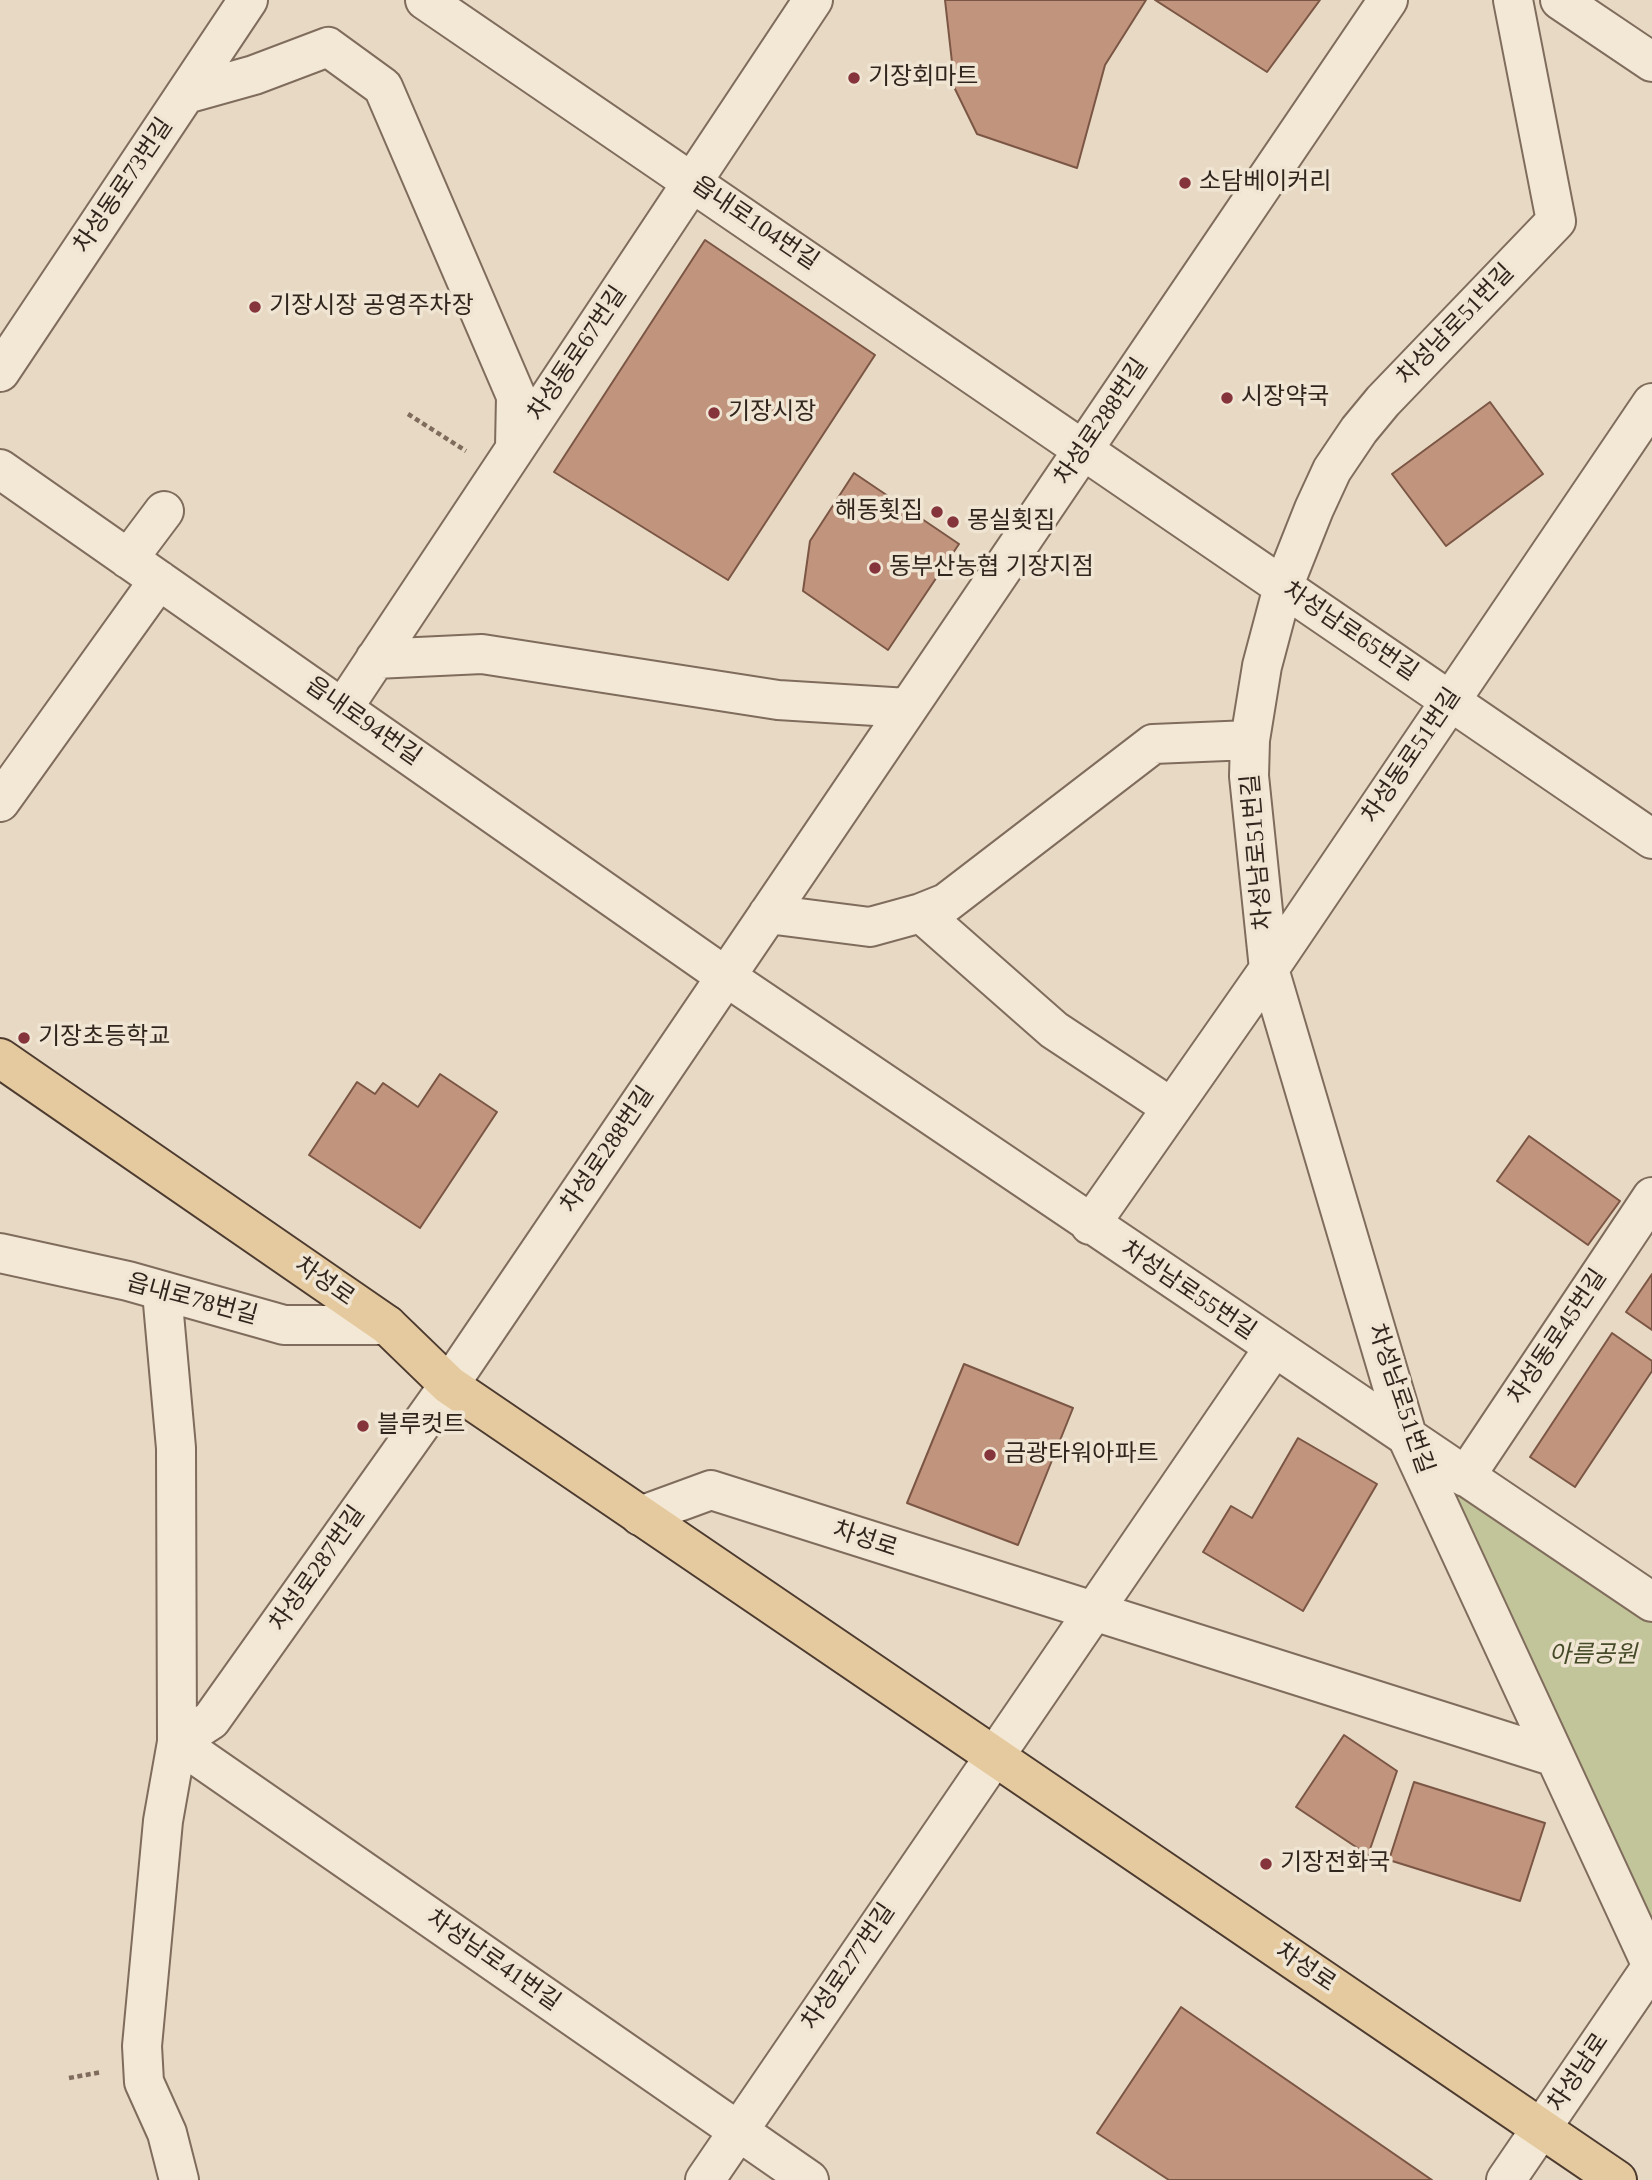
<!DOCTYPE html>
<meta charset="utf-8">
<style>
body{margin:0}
canvas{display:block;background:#e7d9c3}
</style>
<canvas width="1652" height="2180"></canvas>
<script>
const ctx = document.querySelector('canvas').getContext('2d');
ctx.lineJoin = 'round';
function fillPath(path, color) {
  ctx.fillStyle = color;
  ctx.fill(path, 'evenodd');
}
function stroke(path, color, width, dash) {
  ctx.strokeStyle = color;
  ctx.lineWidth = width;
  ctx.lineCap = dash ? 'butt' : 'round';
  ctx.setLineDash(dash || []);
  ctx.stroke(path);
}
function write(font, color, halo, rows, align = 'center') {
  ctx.font = font + ' "Times New Roman","Noto Sans KR",serif';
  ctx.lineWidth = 7;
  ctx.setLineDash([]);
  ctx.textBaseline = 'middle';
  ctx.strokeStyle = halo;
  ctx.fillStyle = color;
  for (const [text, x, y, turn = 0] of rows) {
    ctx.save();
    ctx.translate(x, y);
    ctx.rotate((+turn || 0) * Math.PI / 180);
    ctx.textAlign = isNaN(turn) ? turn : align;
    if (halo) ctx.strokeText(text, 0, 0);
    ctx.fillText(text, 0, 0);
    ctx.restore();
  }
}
const green = new Path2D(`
 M1460,1492l192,131v294l-4,2 -193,-420z`);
const building = new Path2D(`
 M945,0h201l-41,65 -28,103 -100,-34 -22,-45z
 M1155,0h165l-53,72z
 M705,240l170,115 -147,225 -174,-108z
 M1490,402l53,72 -97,72 -54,-72z
 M854,473l105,71 -71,106 -85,-59 7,-50z
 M440,1074l57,38 -77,116 -111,-73 48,-73 18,12 8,-11 35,24z
 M1529,1136l91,65 -32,44 -91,-64z
 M1652,1274v56l-26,-18z
 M1612,1333l40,28v10l-77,116 -45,-30z
 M964,1364l109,44 -55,137 -111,-42z
 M1298,1438l79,46 -74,127 -100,-59 28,-46 21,12z
 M1344,1735l53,36 -29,84 -72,-48z
 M1414,1782l131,41 -25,78 -131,-41z
 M1181,2007l251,173h-263l-72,-47z`);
const path = new Path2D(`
 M408,414l58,37
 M69,2078l33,-6`);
const minor = new Path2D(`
 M425,0l1227,839
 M1513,0l43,221 -173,180 -24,29 -27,40 -18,39 -31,78 -21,79 -12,74 -1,36 20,193 139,470 244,527
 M1560,0l92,62
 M186,94l68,-19 74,-28 55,40 133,309 -1,51
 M0,372l248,-372
 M0,469l725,507 927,626
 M128,559l36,-48
 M375,659l107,-5 296,46 130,8
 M343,708l470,-708
 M0,802l159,-222
 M921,913l133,117 118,78
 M768,914l102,13 51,-14 25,-10 207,-159 97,-4
 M1090,1225l179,-256 383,-566
 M0,1253l128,28 156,44h103
 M162,1292l14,156 1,294 -14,79 -21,225 2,36 23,51 12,47
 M1465,1477l187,-280
 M640,1516l71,-26 844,267
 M705,2180l568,-831
 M809,2180l-632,-438 34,-22 238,-335 939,-1385
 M1506,2180l146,-214`);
const major = new Path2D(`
 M0,1058l387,267 62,60 1168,795`);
const markers = [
 [854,78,7,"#86343c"],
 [1185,183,7,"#86343c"],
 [255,307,7,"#86343c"],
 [1227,398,7,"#86343c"],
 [714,413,7,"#86343c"],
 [937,512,7,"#86343c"],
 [953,522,7,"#86343c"],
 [875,568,7,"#86343c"],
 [24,1038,7,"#86343c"],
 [363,1426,7,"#86343c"],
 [990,1455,7,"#86343c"],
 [1266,1864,7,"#86343c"]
];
const poiNames = [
 ["기장회마트",868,78],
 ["소담베이커리",1199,183],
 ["기장시장 공영주차장",269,307],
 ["시장약국",1241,398],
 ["기장시장",728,413],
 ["해동횟집",923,512,"right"],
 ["몽실횟집",967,522],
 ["동부산농협 기장지점",889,568],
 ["기장초등학교",38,1038],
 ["블루컷트",377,1426],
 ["금광타워아파트",1004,1455],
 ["기장전화국",1280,1864]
];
const streetNames = [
 ["차성동로73번길",124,186,-56],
 ["읍내로104번길",755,224,34],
 ["차성남로51번길",1456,325,-46],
 ["차성동로67번길",578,354,-56],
 ["차성로288번길",1102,422,-56],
 ["차성남로65번길",1350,632,34],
 ["읍내로94번길",363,722,35],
 ["차성동로51번길",1412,756,-56],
 ["차성남로51번길",1258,852,-95],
 ["차성로288번길",608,1150,-56],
 ["차성로",324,1282,35],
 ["차성남로55번길",1188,1291,34],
 ["읍내로78번길",192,1300,15],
 ["차성동로45번길",1558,1337,-56],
 ["차성남로51번길",1400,1399,71],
 ["차성로",865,1540,18],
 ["차성로287번길",318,1569,-55],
 ["차성남로41번길",493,1961,35],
 ["차성로277번길",849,1967,-56],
 ["차성로",1305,1968,34],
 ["차성남로",1579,2073,-56]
];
const parkNames = [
 ["아름공원",1593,1656]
];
fillPath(green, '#c2c499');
fillPath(building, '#c1947e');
stroke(building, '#7b5645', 2);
stroke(minor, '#7f6c5c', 42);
stroke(major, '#4d3b30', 42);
stroke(path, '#7f6c5c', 4.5, [5, 3.5]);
stroke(minor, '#f3e8d5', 38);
stroke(major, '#e6ca9f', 38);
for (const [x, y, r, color] of markers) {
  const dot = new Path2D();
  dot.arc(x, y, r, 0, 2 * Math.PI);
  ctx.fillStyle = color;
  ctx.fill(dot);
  stroke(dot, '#f0e5d2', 2.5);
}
write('24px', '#31261e', '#f0e5d2', poiNames, 'left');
write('24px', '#31261e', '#f0e5d2', streetNames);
write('italic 24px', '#454b28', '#f0e5d2', parkNames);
</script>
